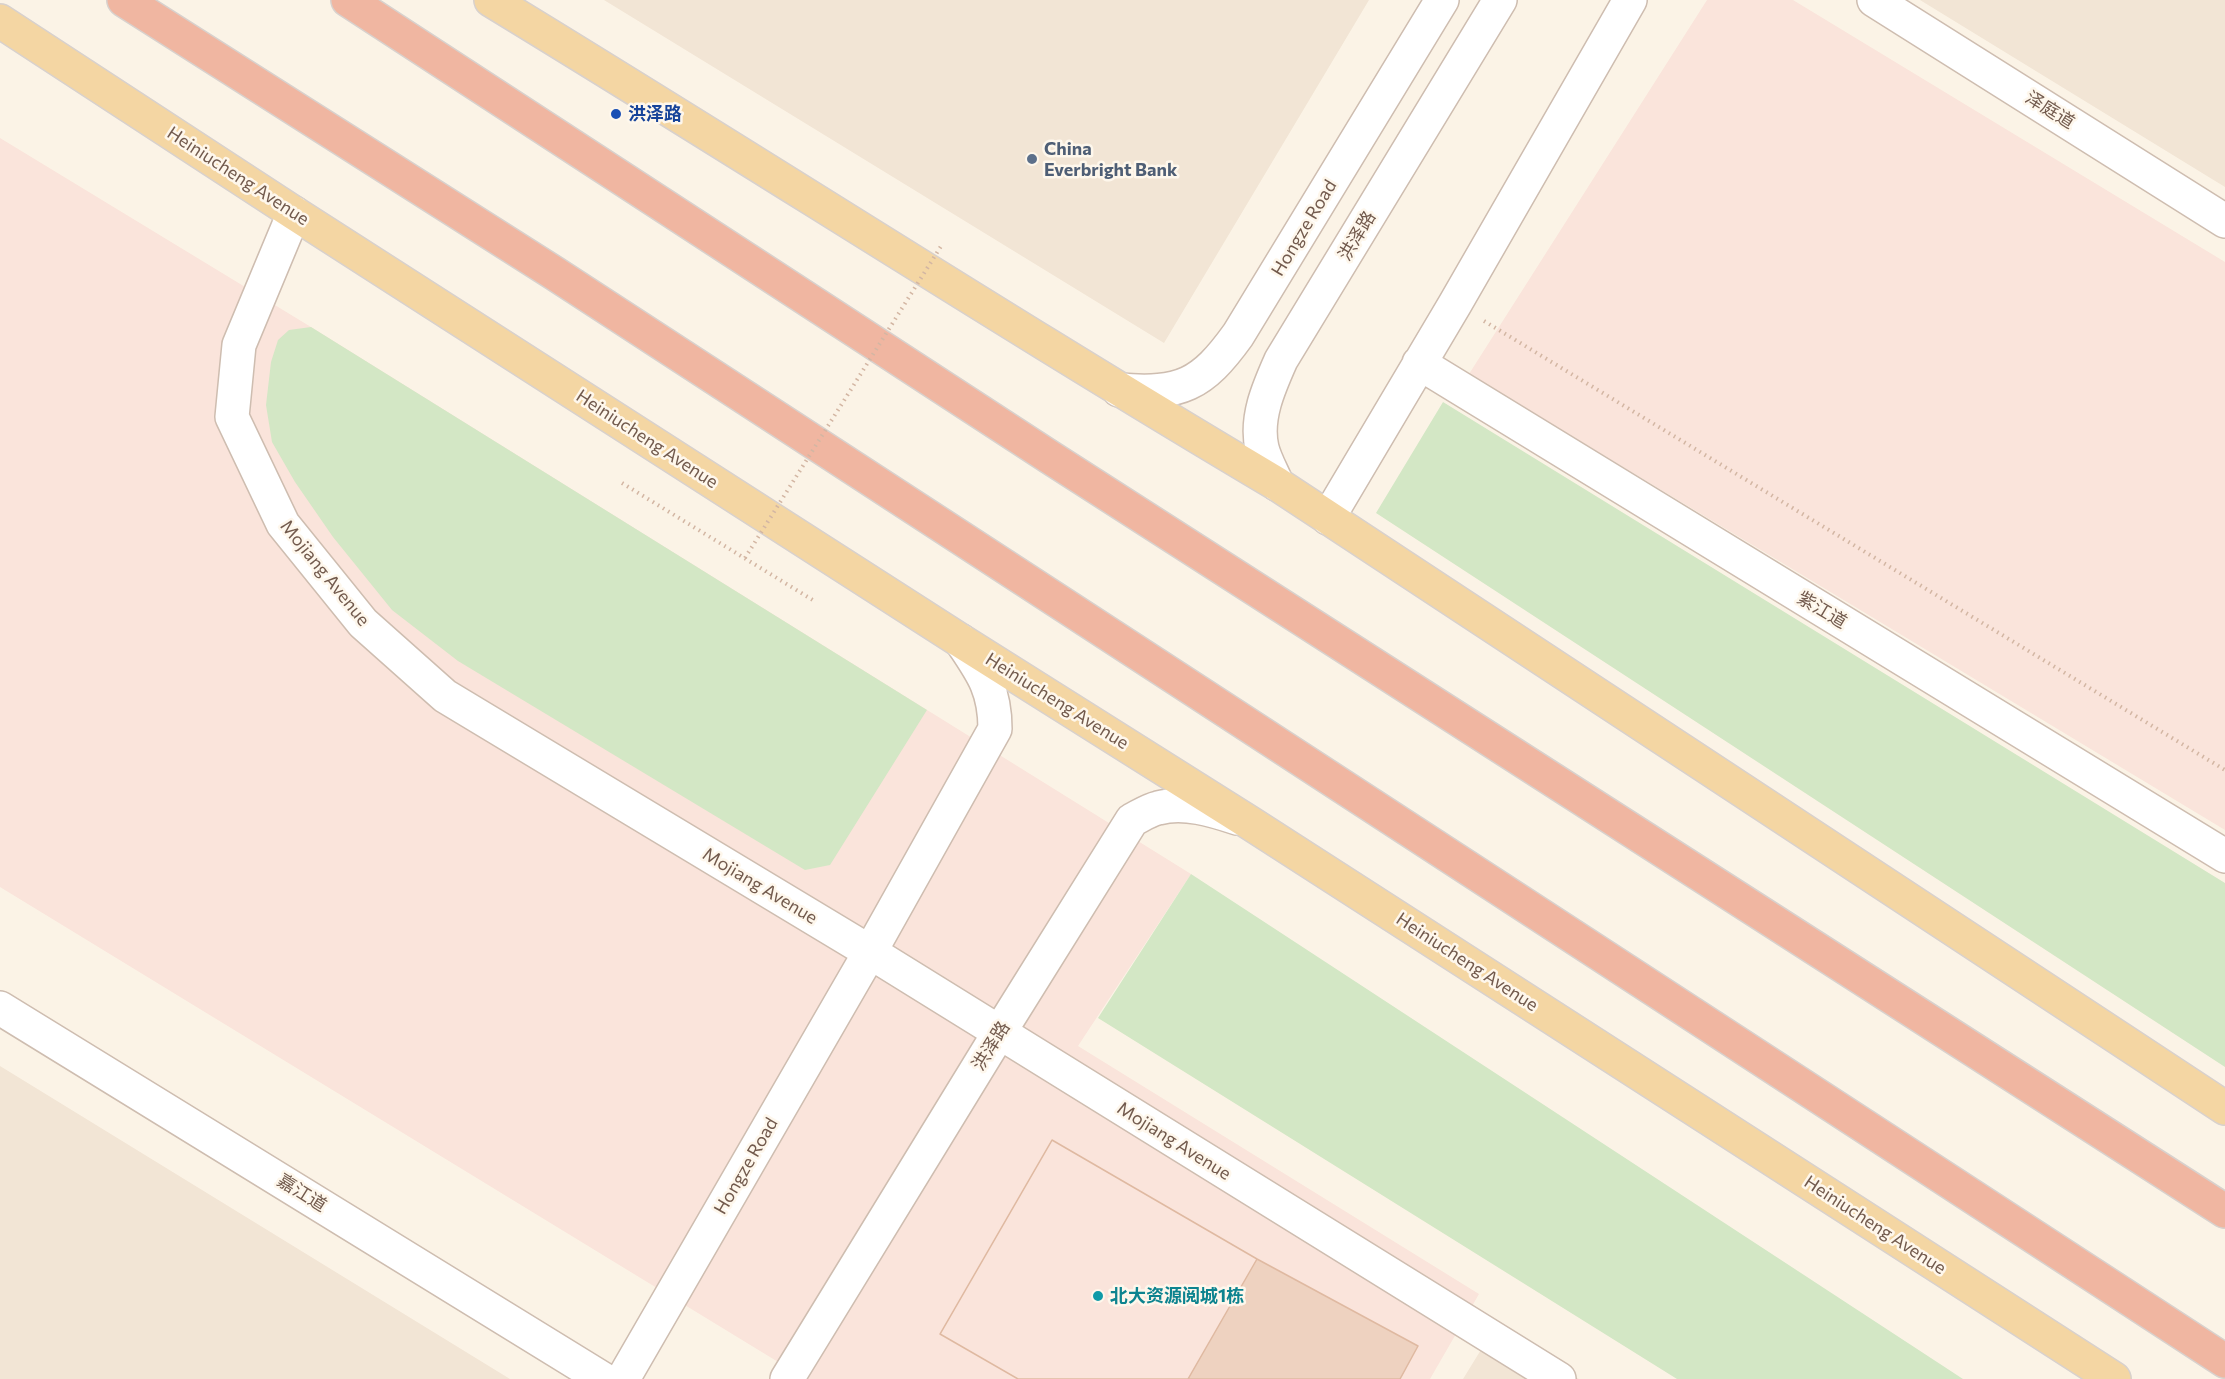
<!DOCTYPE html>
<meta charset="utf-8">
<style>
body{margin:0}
canvas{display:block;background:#fbf3e6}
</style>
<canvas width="2225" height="1379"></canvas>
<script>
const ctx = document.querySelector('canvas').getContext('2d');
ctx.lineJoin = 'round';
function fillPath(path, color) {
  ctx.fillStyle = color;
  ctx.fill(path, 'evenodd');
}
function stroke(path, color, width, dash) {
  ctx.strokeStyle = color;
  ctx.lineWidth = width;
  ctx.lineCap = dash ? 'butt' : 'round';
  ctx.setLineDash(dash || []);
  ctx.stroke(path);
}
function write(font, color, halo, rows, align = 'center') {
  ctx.font = font + ' Commissioner,"Noto Sans SC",sans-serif';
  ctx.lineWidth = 5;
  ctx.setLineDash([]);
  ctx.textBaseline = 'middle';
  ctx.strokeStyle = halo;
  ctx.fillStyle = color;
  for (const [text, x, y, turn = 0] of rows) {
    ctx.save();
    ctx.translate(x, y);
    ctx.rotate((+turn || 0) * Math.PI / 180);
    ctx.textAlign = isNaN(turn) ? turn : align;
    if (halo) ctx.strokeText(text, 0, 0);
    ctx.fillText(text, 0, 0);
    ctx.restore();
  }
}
const residential = new Path2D(`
 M604,0h765l-205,343z
 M1920,0h305v187z
 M0,1066l510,313h-510z
 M1495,1327l84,52h-116z`);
const commercial = new Path2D(`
 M1707,0h86l432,262v568l-756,-456z
 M0,138l311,189 880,547 -113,172 401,248 -49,85h-624l-806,-492z`);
const green = new Path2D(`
 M311,327l616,383 -97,155 -25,5 -347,-209 -66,-51 -59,-73 -38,-55 -23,-40 -6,-37 5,-43 7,-22 11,-10z
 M1443,402l782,481v184l-849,-554z
 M1191,874l772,505h-286l-579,-361z`);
const building = new Path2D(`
 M1052,1140l205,119 161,87 -18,33h-382l-78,-45z
 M1052,1140l205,119 -69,120h-170l-78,-45z`);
const path = new Path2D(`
 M1484,321l741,449
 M622,483l194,119`);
const minor = new Path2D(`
 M1874,0l351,221
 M294,213l-55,132 -7,72 51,107 80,99 82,73 425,256 689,427
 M1419,363l806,493
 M1119,390c62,5 83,-5 119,-55l204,-335
 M1277,484c-5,-12 -12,-24 -15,-36 -7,-30 7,-61 19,-88l219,-360
 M1328,518l127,-214 175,-304
 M0,1008l603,371
 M623,1379l247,-427 125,-223c0,-40 -13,-57 -34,-88
 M787,1379l212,-346 133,-213c8,-4 17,-10 26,-12 26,-7 55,2 79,10`);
const major = new Path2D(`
 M491,0c263,160 521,327 786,484l948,624
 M0,21l294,192 667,428 289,182 864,556`);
const highway = new Path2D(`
 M124,0l430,273 1671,1088
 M348,0l700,456 1177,755`);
const pathBridge = new Path2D(`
 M745,558l198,-315`);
const markers = [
 [616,114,6,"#1a4fb4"],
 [1032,159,6,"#5c6f8a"],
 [1098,1296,6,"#0f9aa8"]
];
const streetNames = [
 ["泽庭道",2050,110,32],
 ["Heiniucheng Avenue",238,176,33],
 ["Hongze Road",1304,228,-59],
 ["洪泽路",1357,236,-59],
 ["Heiniucheng Avenue",647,439,33],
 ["Mojiang Avenue",325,573,51],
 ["紫江道",1822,610,31],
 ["Heiniucheng Avenue",1057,701,32],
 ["Mojiang Avenue",760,886,31],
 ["Heiniucheng Avenue",1467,962,33],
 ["洪泽路",991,1046,-58],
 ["Mojiang Avenue",1174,1141,32],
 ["Hongze Road",746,1166,-60],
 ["嘉江道",302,1193,32],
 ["Heiniucheng Avenue",1875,1225,33]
];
const transitNames = [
 ["洪泽路",628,114]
];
const serviceNames = [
 ["China",1044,149],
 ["Everbright Bank",1044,170]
];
const cultureNames = [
 ["北大资源阅城1栋",1110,1296]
];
fillPath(residential, '#f2e5d5');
fillPath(commercial, '#fae4db');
fillPath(green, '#d3e7c5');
fillPath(building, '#eed2c0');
stroke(building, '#dfb9a1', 1.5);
stroke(minor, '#cebdb0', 36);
stroke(major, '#d8d1cd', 36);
stroke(highway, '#d8d1cd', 36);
stroke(path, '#d3b6a3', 4, [1.5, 4.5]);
stroke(minor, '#fff', 33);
stroke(major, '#f4d6a3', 33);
stroke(highway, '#f0b6a1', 33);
stroke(pathBridge, '#d3b6a3', 4, [1.5, 4.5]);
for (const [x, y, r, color] of markers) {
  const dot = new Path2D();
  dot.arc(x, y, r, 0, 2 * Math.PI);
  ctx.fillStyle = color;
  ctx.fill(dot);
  stroke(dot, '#fef7ec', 2);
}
write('18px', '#725a4d', '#fef7ec', streetNames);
write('bold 18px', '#164399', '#fef7ec', transitNames, 'left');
write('bold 18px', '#4e5e75', '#fef7ec', serviceNames, 'left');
write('bold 18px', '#0d838f', '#fef7ec', cultureNames, 'left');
</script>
